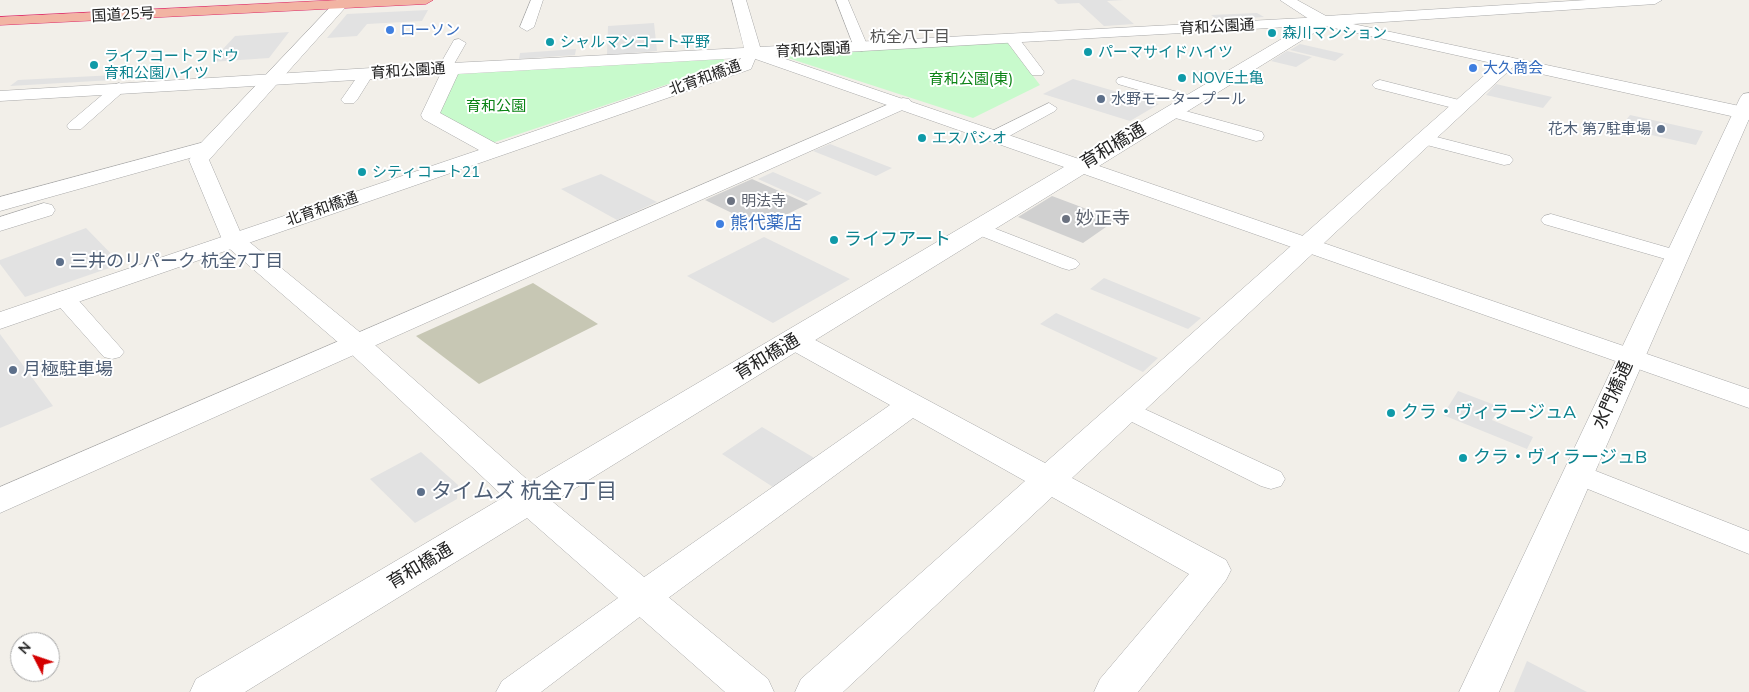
<!DOCTYPE html>
<meta charset="utf-8">
<style>
body{margin:0}
#map{position:relative;width:1749px;height:692px;overflow:hidden;background:#f2efe9;font-family:Mulish,sans-serif}
canvas{display:block}
.north{position:absolute;left:10px;top:632px;width:50px;height:50px;box-sizing:border-box;background:#fff;border:1px solid #a7a7a7;border-radius:50%;rotate:311deg;font-size:14px;font-weight:700;line-height:20px;text-align:center;color:#222}
.north::after{content:'';display:block;margin:auto;width:18px;height:22px;background:#d40000;clip-path:polygon(50% 0,100% 100%,50% 72%,0 100%)}
</style>
<div id="map">
<canvas width="1749" height="692"></canvas>
<div class="north">N</div>
</div>
<script>
const ctx = document.querySelector('canvas').getContext('2d');
ctx.lineJoin = 'round';
function fillPath(path, color) {
  ctx.fillStyle = color;
  ctx.fill(path, 'evenodd');
}
function stroke(path, color, width, dash) {
  ctx.strokeStyle = color;
  ctx.lineWidth = width;
  ctx.lineCap = dash ? 'butt' : 'round';
  ctx.setLineDash(dash || []);
  ctx.stroke(path);
}
function write(font, color, halo, rows, align = 'center') {
  ctx.font = font + ' Mulish,"Noto Sans JP",sans-serif';
  ctx.lineWidth = 4;
  ctx.setLineDash([]);
  ctx.textBaseline = 'middle';
  ctx.strokeStyle = halo;
  ctx.fillStyle = color;
  for (const [text, x, y, turn = 0] of rows) {
    ctx.save();
    ctx.translate(x, y);
    ctx.rotate((+turn || 0) * Math.PI / 180);
    ctx.textAlign = isNaN(turn) ? turn : align;
    if (halo) ctx.strokeText(text, 0, 0);
    ctx.fillText(text, 0, 0);
    ctx.restore();
  }
}
const religious = new Path2D(`
 M752,179l56,25 -47,23 -56,-27z
 M1052,196l64,24 -33,23 -65,-26z`);
const construction = new Path2D(`
 M533,283l65,41 -119,60 -63,-48z`);
const park = new Path2D(`
 M1007,42l33,43 -67,33 -185,-60 4,-4z
 M723,59l5,5 -236,79 -53,-29 19,-40z`);
const parking = new Path2D(`
 M1054,0h70l-17,1 27,23 -30,2 -25,-23 -21,1z
 M428,10l-6,11 -55,3 -10,12 -30,2 20,-24z
 M1257,13l7,4 -46,3 -7,-5z
 M654,23l3,28 -50,4 1,-29z
 M289,32l-20,26 -58,4 24,-26z
 M1300,44l44,10 -9,7 -45,-11z
 M576,49l-1,6 -56,4 1,-6z
 M1287,51l25,6 -16,10 -25,-6z
 M154,73l-7,5 -137,8 8,-6z
 M1073,79l86,25 -29,17 -87,-27z
 M1496,84l56,13 -9,11 -57,-13z
 M1630,115l72,16h1l-7,14 -76,-17z
 M830,144l62,24 -16,8 -63,-25z
 M773,172l49,21 -15,8 -49,-22z
 M601,174l56,28 -40,18 -56,-31z
 M86,228l35,36 -96,33 -25,-33v-4z
 M764,237l86,42 -77,44 -86,-47z
 M1104,278l97,40 -13,11 -98,-40z
 M1056,313l102,45 -15,14 -103,-48z
 M0,334l53,72 -53,22z
 M1458,391l42,16 -8,13 41,17 -6,12 -84,-34z
 M762,427l54,32 -40,30 -54,-35z
 M421,452l37,33 -1,14 -42,24 -45,-44z
 M1527,661l60,31h-73z`);
const service = new Path2D(`
 M531,0h12l-9,27 -7,4 -7,-4z
 M836,0h12l20,47 -2,3 -5,1 -7,-4z
 M1012,35l5,1 25,33 2,3 -2,3h-10l-27,-36z
 M459,39l7,4 -16,28 -5,1 -5,-1 -2,-3 16,-28z
 M367,69l7,4 -17,27 -3,3h-10l-3,-3 21,-30z
 M1123,77l73,20 3,3 -8,5 -73,-21 -2,-3 2,-3z
 M1380,80l87,22 2,3 -8,5 -86,-22 -3,-3 3,-3z
 M119,83l5,2 3,3 -3,3 -43,38h-12l-2,-3 2,-3 45,-38z
 M1049,103l8,5 -2,3 -53,29h-12l-2,-4 2,-4z
 M1171,107l91,25 2,4 -2,4 -6,1 -91,-26 -2,-3 2,-3z
 M1425,134l85,22 3,4 -3,4 -6,1 -85,-22 -2,-4 2,-4z
 M1551,214l132,38 3,4 -3,4 -7,2 -132,-38 -3,-4 3,-4z
 M978,222l98,38 4,4 -4,4 -7,2 -7,-2 -91,-36 -3,-4 3,-4z
 M64,291l8,2 48,54 4,5 -4,5 -8,2 -8,-2 -48,-54 -3,-5 3,-5z
 M1127,401l154,71 4,7 -4,7 -10,3 -10,-3 -143,-71 -4,-6 4,-6z
 M1578,464l171,67v23l-181,-73 -4,-7 4,-7z
 M643,584l11,4 5,9 -5,9 -113,86h-45l6,-11 130,-93z`);
const minor = new Path2D(`
 M732,0h14l14,47 563,-30 7,4 -7,4 -567,32 -5,12 -751,260v-17l479,-162 -56,-31 -2,-4 19,-40 -440,26v-10l452,-28 292,-15zM741,58l-2,3 -242,83 -57,-31 18,-39z
 M1509,57l6,2 2,3 -2,3 -443,413 154,82 5,10 -5,10 -88,112h-44l6,-13 89,-105 -137,-77 -209,195h-48l6,-13 224,-198 -112,-63 -257,189 -13,5 -13,-5 -6,-10 6,-10 260,-182 -106,-59 -4,-6 4,-6 10,-2 10,2 241,129 458,-404z
 M1749,93v26l-250,573h-40l281,-594 3,-4z
 M903,98l6,1 3,4 -3,4 -909,406v-26z
 M208,141l7,2 3,4 -3,4 -215,60v-14z
 M44,203l8,2 3,5 -3,5 -52,16v-14z`);
const tertiary = new Path2D(`
 M337,0h15l-143,160 33,76 125,102 163,144 534,-315 -317,-111 -2,-3 2,-3h12l320,109 233,-138 -32,-21h17l29,16 261,-16h75l-7,4 -302,20 396,84v12l-424,-94 -226,140 650,223v19l-665,-234 -531,328 215,177 6,13h-49l-198,-174 -282,174h-55l6,-13 308,-182 -157,-147 -123,-106 -35,-84 12,-17z`);
const trunk = new Path2D(`
 M339,0h94l-7,4 -426,21v-8z`);
const markers = [
 [390,30,5,"#3f7fe0"],
 [1272,33,5,"#0f9aa8"],
 [550,42,5,"#0f9aa8"],
 [1088,52,5,"#0f9aa8"],
 [94,65,5,"#0f9aa8"],
 [1473,68,5,"#3f7fe0"],
 [1182,78,5,"#0f9aa8"],
 [1101,99,5,"#5c6f8a"],
 [1661,129,5,"#5c6f8a"],
 [922,138,5,"#0f9aa8"],
 [362,172,5,"#0f9aa8"],
 [731,201,5,"#6b7280"],
 [1066,219,5,"#6b7280"],
 [720,224,5,"#3f7fe0"],
 [834,240,5,"#0f9aa8"],
 [60,262,5,"#5c6f8a"],
 [13,370,5,"#5c6f8a"],
 [1391,413,5,"#0f9aa8"],
 [1463,458,5,"#0f9aa8"],
 [421,492,5,"#5c6f8a"]
];
const farStreetnames = [
 ["国道25号",123,15,-3],
 ["育和公園通",1217,27,-3],
 ["育和公園通",813,50,-3],
 ["育和公園通",408,71,-4],
 ["北育和橋通",705,78,-20],
 ["北育和橋通",322,209,-19]
];
const farShopnames = [
 ["ローソン",400,30],
 ["大久商会",1483,68]
];
const farCulturenames = [
 ["森川マンション",1282,33],
 ["シャルマンコート平野",560,42],
 ["パーマサイドハイツ",1098,52],
 ["ライフコートフドウ",104,56],
 ["育和公園ハイツ",104,73],
 ["NOVE土亀",1192,78],
 ["エスパシオ",932,138],
 ["シティコート21",372,172]
];
const farParknames = [
 ["育和公園(東)",971,79],
 ["育和公園",496,106]
];
const farServicenames = [
 ["水野モータープール",1111,99],
 ["花木 第7駐車場",1651,129,"right"]
];
const farWorshipnames = [
 ["明法寺",741,201]
];
const farNeighbourhoodnames = [
 ["杭全八丁目",910,37]
];
const streetNames = [
 ["育和橋通",1113,146,-31],
 ["育和橋通",767,357,-31],
 ["水門橋通",1613,395,-66],
 ["育和橋通",420,566,-31]
];
const worshipNames = [
 ["妙正寺",1076,219]
];
const shopNames = [
 ["熊代薬店",730,224]
];
const cultureNames = [
 ["ライフアート",844,240],
 ["クラ・ヴィラージュA",1401,413],
 ["クラ・ヴィラージュB",1473,458]
];
const serviceNames = [
 ["三井のリパーク 杭全7丁目",70,262],
 ["月極駐車場",23,370]
];
const nearServicenames = [
 ["タイムズ 杭全7丁目",431,492]
];
fillPath(religious, '#d0d0d0');
fillPath(construction, '#c7c7b4');
fillPath(park, '#c8facc');
fillPath(parking, '#e2e2e2');
stroke(service, '#a9a9a9', 1);
stroke(minor, '#a9a9a9', 1);
stroke(tertiary, '#a9a9a9', 1);
stroke(trunk, '#dc2a67', 1);
fillPath(service, '#fff');
fillPath(minor, '#fff');
fillPath(tertiary, '#fff');
fillPath(trunk, '#f2b4a3');
for (const [x, y, r, color] of markers) {
  const dot = new Path2D();
  dot.arc(x, y, r, 0, 2 * Math.PI);
  ctx.fillStyle = color;
  ctx.fill(dot);
  stroke(dot, '#fff', 2);
}
write('15px', '#222', '#fff', farStreetnames);
write('15px', '#366cbe', '#fff', farShopnames, 'left');
write('15px', '#0d838f', '#fff', farCulturenames, 'left');
write('15px', '#0c8416', '#fff', farParknames);
write('15px', '#4e5e75', '#fff', farServicenames, 'left');
write('15px', '#5b616d', '#fff', farWorshipnames, 'left');
write('16px', '#555', '#fff', farNeighbourhoodnames);
write('18px', '#222', '#fff', streetNames);
write('18px', '#5b616d', '#fff', worshipNames, 'left');
write('18px', '#366cbe', '#fff', shopNames, 'left');
write('18px', '#0d838f', '#fff', cultureNames, 'left');
write('18px', '#4e5e75', '#fff', serviceNames, 'left');
write('21px', '#4e5e75', '#fff', nearServicenames, 'left');
</script>
